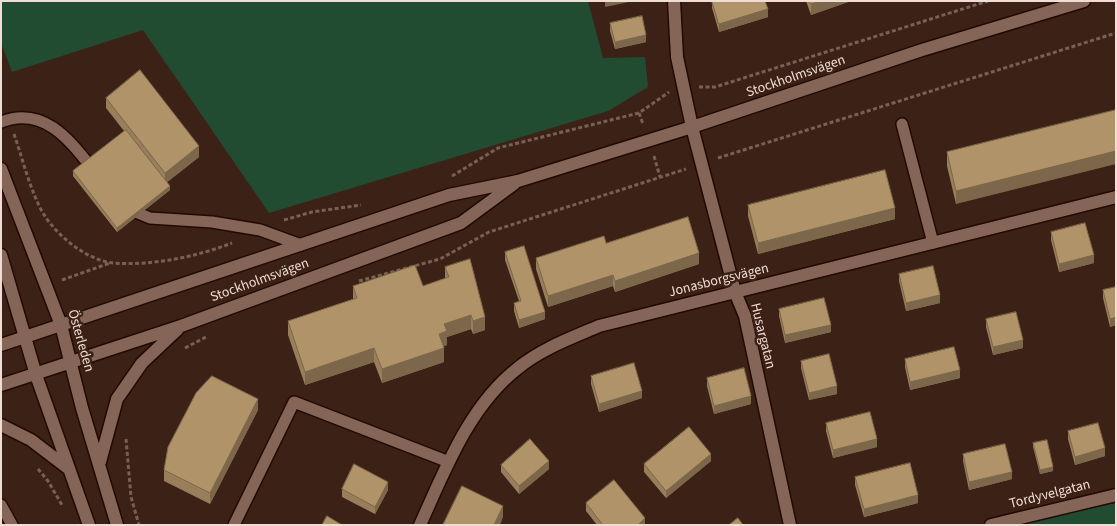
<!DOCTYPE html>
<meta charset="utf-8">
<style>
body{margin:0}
#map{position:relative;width:1117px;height:526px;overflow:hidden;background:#3c2116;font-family:"Source Sans 3",sans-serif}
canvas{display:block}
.frame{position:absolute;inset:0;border:2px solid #f0ddd6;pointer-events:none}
</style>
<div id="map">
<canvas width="1117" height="526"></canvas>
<div class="frame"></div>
</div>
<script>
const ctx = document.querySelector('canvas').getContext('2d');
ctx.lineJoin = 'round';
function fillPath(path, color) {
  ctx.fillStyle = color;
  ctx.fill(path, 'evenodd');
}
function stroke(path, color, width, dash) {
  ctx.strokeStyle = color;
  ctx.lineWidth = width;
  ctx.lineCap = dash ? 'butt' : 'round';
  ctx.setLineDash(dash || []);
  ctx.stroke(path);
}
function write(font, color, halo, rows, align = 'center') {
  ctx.font = font + ' "Source Sans 3",sans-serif';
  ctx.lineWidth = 5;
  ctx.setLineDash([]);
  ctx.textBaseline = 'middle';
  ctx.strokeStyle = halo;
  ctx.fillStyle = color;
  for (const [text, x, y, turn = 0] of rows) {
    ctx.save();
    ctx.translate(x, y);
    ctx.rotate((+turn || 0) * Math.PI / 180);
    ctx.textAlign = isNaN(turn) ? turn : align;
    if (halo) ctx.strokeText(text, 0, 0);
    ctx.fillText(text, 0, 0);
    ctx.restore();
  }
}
const green = new Path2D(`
 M1,1h587l15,57 42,-1 3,30 -40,24 -339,102 -126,-183 -131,42 -11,-29z
 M1116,503v22h-102l4,-1z`);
const path = new Path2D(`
 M699,87h16l273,-86
 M639,113l4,11
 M14,134c8,23 17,59 29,79 13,22 43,47 70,50 38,3 83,-6 119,-20
 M654,156l6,21
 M718,158l398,-125
 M452,176l46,-28 141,-35 30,-21
 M284,220l28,-8 49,-7
 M62,280l48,-17
 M359,281l81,-22 49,-27 197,-63
 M185,348l21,-11
 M126,439l5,58 8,28
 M38,469l10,12 14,24`);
const service = new Path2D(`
 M1,122c44,-17 70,20 94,50
 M902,124l31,119
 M126,208l24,10 62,4 48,8 41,15
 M1,505l11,20
 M234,525l60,-123 155,60`);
const minor = new Path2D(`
 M674,1l3,56 15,70 43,165 10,24 45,209
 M420,525c25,-55 49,-119 98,-157 23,-19 53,-30 81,-42l517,-129
 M991,525l125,-30`);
const secondary = new Path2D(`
 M1,169l60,156 21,83 35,117
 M1,255l35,120 53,150
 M1,345l448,-150 69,-14 174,-54 230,-77 162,-49
 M1,385l180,-59 280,-103 53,-39
 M1,425l30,15 38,29
 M100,462l17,-63 25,-36 35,-33`);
const wall = new Path2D(`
 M712,1l56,16 -49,15 -7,-24z
 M806,1h45l-40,14z
 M610,23l36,19 -31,7 -5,-18z
 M106,98l93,59 -32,25 3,8 -53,42 -44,-56v-5l51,-40 -18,-23z
 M1116,110l-160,94 -9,-38v-14z
 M748,205l147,14 -137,35 -10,-38z
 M1051,232l43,31 -35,9 -8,-32z
 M606,243l93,21 -84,28 -2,-6 -65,21 -12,-38v-11z
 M505,252l40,67 -26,9 -5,-17v-8l5,-2 -14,-41z
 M445,267l40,63 -12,4 -2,-5 -24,8v8l-4,1 1,16 -62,21 -8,-21 -69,23 -17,-50v-14l65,-22v-13h70l22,-8z
 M899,274l41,29 -34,8 -7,-30z
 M1116,287v38l-6,2 -7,-29v-8z
 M779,309l52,23 -46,11 -6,-27z
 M986,319l37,29 -30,7 -7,-28z
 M905,359l55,19 -50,12 -5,-23z
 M801,361l36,33 -28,6 -8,-32z
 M591,376l51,22 -43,14 -8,-28z
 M707,378l44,26 -37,10 -7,-28z
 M258,410l-48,94 -46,-23v-11z
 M826,423l51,24 -44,11 -7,-27z
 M1068,431l37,25 -30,9 -7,-26z
 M1033,443l20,28 -13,3 -7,-27z
 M963,454l49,25 -43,11 -6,-29z
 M711,461l-45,37 -22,-26v-8z
 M501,465l48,4 -30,25 -18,-22z
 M855,477l63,26 -54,14 -9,-32z
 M342,489l46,1 -13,24 -33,-17z
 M586,503l59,22h-48l-11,-14z`);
const shadedWall = new Path2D(`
 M605,1h29l-29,6z
 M819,1h32l-40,14v-11z
 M768,9v8l-49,15v-8z
 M646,35v7l-31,7v-7z
 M199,146v11l-34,27v-11z
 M1116,151v13l-160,40v-13z
 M170,186v4l-53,42v-4z
 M895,208v11l-137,35v-11z
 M699,253v11l-84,28v-11z
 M1094,255v8l-35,9v-8z
 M613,275v11l-65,21v-11z
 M940,295v8l-34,8v-8z
 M545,312v7l-26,9v-8z
 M471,315v14l-24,8v8l-8,3v-14l5,-10z
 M485,317v13l-12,4v-13z
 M1116,317v8l-6,2v-8z
 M831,325v7l-46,11v-8z
 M1023,340v8l-30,7v-8z
 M374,348v14l-69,23v-13z
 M444,348v14l-62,21v-14z
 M960,370v8l-50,12v-8z
 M837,386v8l-28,6v-7z
 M642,391v7l-43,14v-8z
 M751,396v8l-37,10v-8z
 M258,399v11l-48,94v-11z
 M877,439v8l-44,11v-8z
 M1105,448v8l-30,9v-8z
 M711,454v7l-45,37v-7z
 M549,461v8l-30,25v-8z
 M1053,467v4l-13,3v-4z
 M1012,472v7l-43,11v-8z
 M388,482v8l-13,24v-7z
 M918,495v8l-54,14v-8z
 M503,506v11l-3,8h-6z
 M645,518v7h-7z`);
const building = new Path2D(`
 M712,1h53l3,8 -49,15z
 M810,1h9l-8,3z
 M642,16l4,19 -31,7 -5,-19z
 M140,70l59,76 -34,27 -59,-75z
 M1116,110v41l-160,40 -9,-39z
 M126,130l44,56 -53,42 -44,-57z
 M885,170l10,38 -137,35 -10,-38z
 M688,217l11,36 -84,28 -2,-6 -65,21 -12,-38 68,-22 2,7z
 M1085,223l9,32 -35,9 -8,-32z
 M524,246l21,66 -26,8 -5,-17 7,-2 -16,-49z
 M470,259l15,58 -12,4 -2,-6 -27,9 3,7 -8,3 5,14 -62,21 -8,-21 -69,24 -17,-51 69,-23 -4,-12 62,-21 8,21 26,-9 -4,-10z
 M933,266l7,29 -34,8 -7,-29z
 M1116,287v30l-6,2 -7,-29z
 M824,298l7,27 -46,10 -6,-26z
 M1016,312l7,28 -30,7 -7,-28z
 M954,347l6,23 -50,12 -5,-23z
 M829,354l8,32 -28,7 -8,-32z
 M634,363l8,28 -43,13 -8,-28z
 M744,368l7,28 -37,10 -7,-28z
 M212,376l46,23 -48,94 -46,-23 4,-23 28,-54z
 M870,412l7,27 -44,11 -7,-27z
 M1098,423l7,25 -30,9 -7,-26z
 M689,427l22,27 -45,37 -22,-27z
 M530,439l19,22 -30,25 -18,-21z
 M1047,440l6,27 -13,3 -7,-27z
 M1005,444l7,28 -43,10 -6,-28z
 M910,463l8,32 -54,14 -9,-32z
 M354,464l34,18 -13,25 -33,-18z
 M614,480l31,38 -7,7h-35l-17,-22z
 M462,486l41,20 -9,19h-51z
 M327,516l15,9h-20z
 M738,518l5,7h-14z`);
const streetNames = [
 ["Stockholmsvägen",796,77,-19],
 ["Stockholmsvägen",260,281,-20],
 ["Jonasborgsvägen",719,281,-14],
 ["Husargatan",762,336,76],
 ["Österleden",80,341,74],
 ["Tordyvelgatan",1050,495,-14]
];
fillPath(green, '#214c32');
stroke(service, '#220a02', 14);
stroke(minor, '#220a02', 15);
stroke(secondary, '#220a02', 15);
stroke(path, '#786056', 3, [4, 2.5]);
stroke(service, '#846558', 11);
stroke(minor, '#846558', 12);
stroke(secondary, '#846558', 12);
fillPath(wall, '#987e5a');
fillPath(shadedWall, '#7c674a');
fillPath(building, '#b19369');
stroke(building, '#7c674a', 1);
write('14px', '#f0ddd6', '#3c2116', streetNames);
</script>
